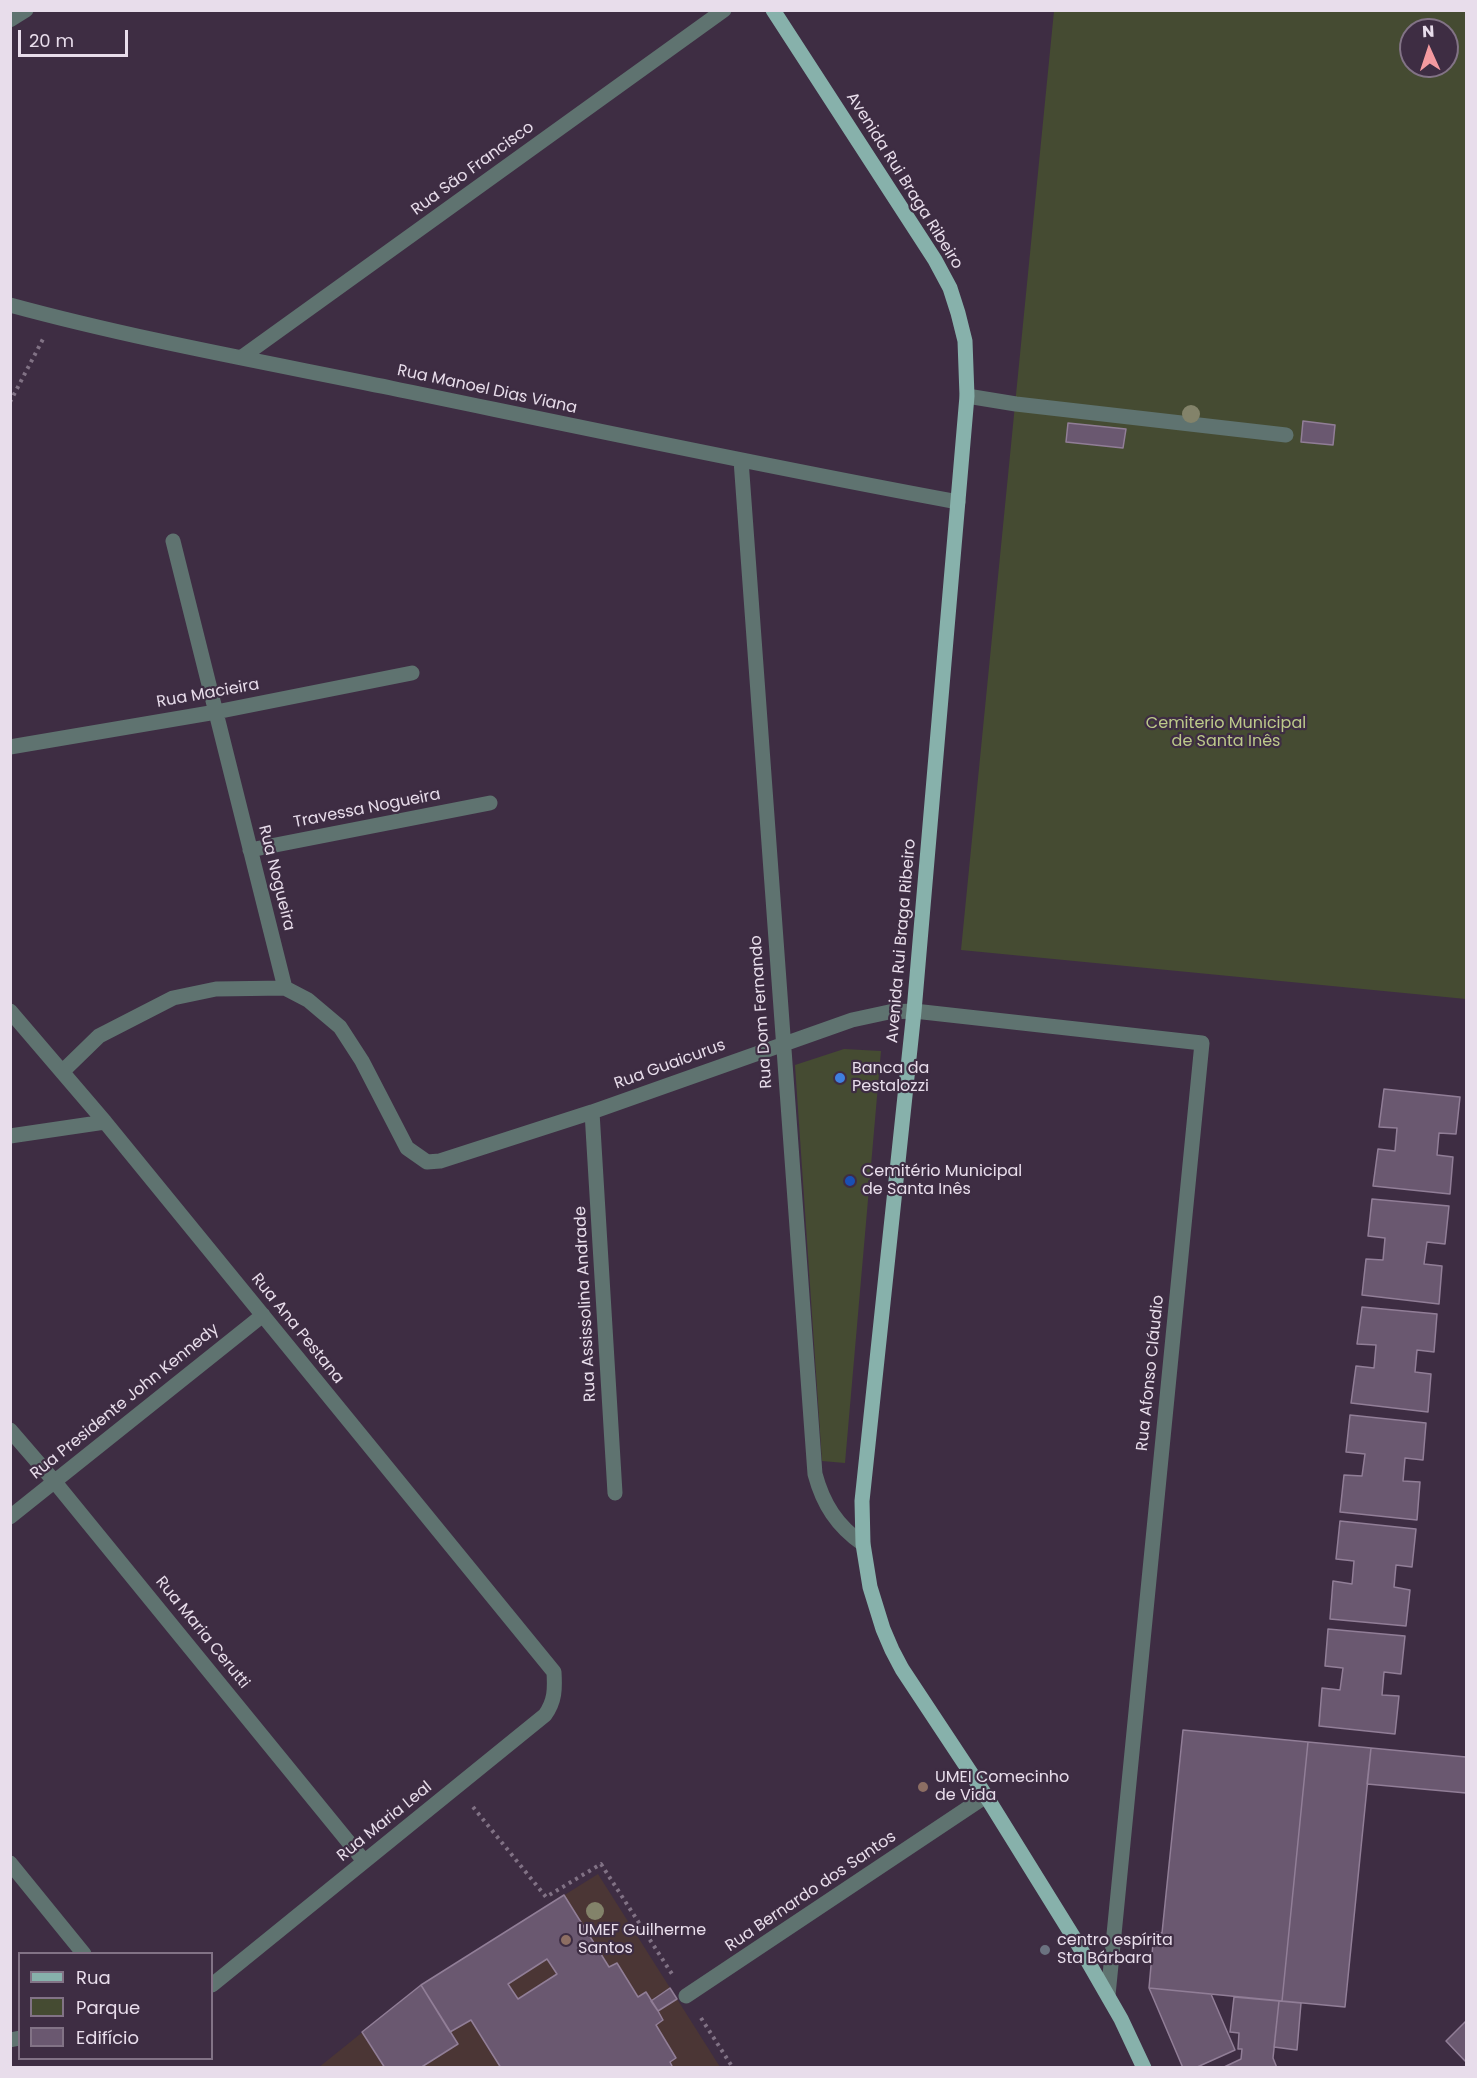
<!DOCTYPE html>
<meta charset="utf-8">
<style>
body{margin:0}
#map{position:relative;width:1477px;height:2078px;overflow:hidden;background:#3e2d43;font-family:Poppins,sans-serif}
canvas{display:block}
.frame{position:absolute;inset:0;border:12px solid #e8ddeb;pointer-events:none}
.legend{position:absolute;left:18px;top:1952px;width:195px;height:108px;box-sizing:border-box;background:#3e2d43;border:2px solid #827386;margin:0;padding:8px 10px;list-style:none;font-size:18px;color:#e8ddeb}
.legend li{display:flex;align-items:center;gap:12px;height:30px}
.legend b{width:30px;border:2px solid #827386}
.north{position:absolute;left:1399px;top:18px;width:60px;height:60px;box-sizing:border-box;background:#3e2d43;border:2px solid #827386;border-radius:50%;rotate:357deg;font-size:16px;font-weight:700;line-height:24px;text-align:center;color:#e8ddeb}
.north::after{content:'';display:block;margin:auto;width:21px;height:27px;background:#f49aa0;clip-path:polygon(50% 0,100% 100%,50% 72%,0 100%)}
.scale{position:absolute;left:18px;top:30px;width:110px;height:27px;box-sizing:border-box;border:3px solid #e8ddeb;border-top:0;padding-left:8px;font-size:18px;line-height:21px;white-space:nowrap;color:#e8ddeb;-webkit-text-stroke:4px #3e2d43;paint-order:stroke}
</style>
<div id="map">
<canvas width="1477" height="2078"></canvas>
<div class="frame"></div>
<ul class="legend">
<li><b style="height:8px;background:#87b1ab"></b>Rua</li>
<li><b style="height:16px;background:#454b32"></b>Parque</li>
<li><b style="height:16px;background:#6a5870"></b>Edifício</li>
</ul>
<div class="north">N</div>
<div class="scale">20 m</div>
</div>
<script>
const ctx = document.querySelector('canvas').getContext('2d');
ctx.lineJoin = 'round';
function fillPath(path, color) {
  ctx.fillStyle = color;
  ctx.fill(path, 'evenodd');
}
function stroke(path, color, width, dash) {
  ctx.strokeStyle = color;
  ctx.lineWidth = width;
  ctx.lineCap = dash ? 'butt' : 'round';
  ctx.setLineDash(dash || []);
  ctx.stroke(path);
}
function write(font, color, halo, rows, align = 'center') {
  ctx.font = font + ' Poppins,sans-serif';
  ctx.lineWidth = 4.5;
  ctx.setLineDash([]);
  ctx.textBaseline = 'middle';
  ctx.strokeStyle = halo;
  ctx.fillStyle = color;
  for (const [text, x, y, turn = 0] of rows) {
    ctx.save();
    ctx.translate(x, y);
    ctx.rotate((+turn || 0) * Math.PI / 180);
    ctx.textAlign = isNaN(turn) ? turn : align;
    if (halo) ctx.strokeText(text, 0, 0);
    ctx.fillText(text, 0, 0);
    ctx.restore();
  }
}
const education = new Path2D(`
 M598,1874l122,193 -402,1 103,-83z`);
const green = new Path2D(`
 M1054,11h412v988l-505,-49zM1411,30h36v36h-36z
 M844,1049l37,2 -36,412 -23,-2 -27,-396z`);
const building = new Path2D(`
 M1303,421l32,4 -2,20 -32,-3z
 M1068,423l58,6 -3,19 -57,-6z
 M1384,1089l76,8 -4,37 -17,-1 -2,22 16,2 -3,37 -77,-8 5,-37 17,2 2,-23 -18,-1z
 M1372,1199l77,7 -4,38 -18,-2 -3,22 18,2 -3,38 -77,-9 4,-36 17,1 2,-22 -17,-2z
 M1362,1307l75,7 -3,38 -17,-2 -2,22 16,2 -3,38 -77,-9 5,-37 18,2 2,-23 -19,-1z
 M1350,1415l76,8 -3,37 -18,-2 -2,23 17,1 -3,38 -77,-8 4,-37 18,1 3,-22 -19,-2z
 M1340,1521l76,8 -4,38 -16,-2 -2,22 16,3 -4,36 -76,-7 3,-38 19,3 2,-23 -18,-2z
 M1328,1629l77,7 -4,38 -17,-2 -2,23 17,1 -4,38 -76,-8 3,-38 18,2 3,-22 -18,-2z
 M1183,1730l125,12 -26,259 -133,-13 5,-56 8,1z
 M1308,1742l63,6 -26,259 -63,-6z
 M1371,1748l95,9v36l-99,-9z
 M564,1895l45,72 8,-4 21,34 8,-5 12,19 5,9 -7,5 20,33 -6,4 3,6h-172l-30,-48 -21,12 -29,-47zM547,1959l10,15 -39,25 -10,-15z
 M421,1985l37,59 -38,24h-35l-23,-36z
 M670,1988l7,11 -19,12 -7,-10z
 M1149,1988l62,6 24,56 -40,18h-12z
 M1234,1997l45,4 -6,57 4,10h-55l19,-9 1,-10h-4l1,-16 -9,-1z
 M1279,2001l22,2 -4,47 -23,-3z
 M1466,2021v41l-20,-21z`);
const path = new Path2D(`
 M10,402l33,-63
 M473,1807l73,90 55,-33 71,110
 M701,2018l32,50`);
const minor = new Path2D(`
 M10,20l16,-10
 M10,305c125,34 254,57 381,83 189,39 377,79 567,114
 M242,357l482,-347
 M967,396l49,8 270,31
 M741,460l74,1014c8,30 22,52 48,70
 M173,541l112,447 23,12 32,27 22,34 45,87 20,14 13,-1 152,-49 260,-92 37,-8 25,-1 288,32 -94,952
 M10,747l206,-35 196,-39
 M250,850l240,-47
 M10,1011l95,111 449,550c1,17 1,29 -9,43l-333,270
 M62,1072l37,-36 74,-38 43,-9 69,-1
 M592,1112l23,381
 M10,1136l95,-14
 M10,1430l44,51 310,380
 M10,1517l253,-202
 M10,1863l74,91
 M686,1996l300,-200
 M10,2040l10,-2`);
const major = new Path2D(`
 M773,10l162,250 15,28 8,25 7,28 2,55 -53,615 -52,490 1,43 7,43 13,42 9,21 10,19 84,127 93,150 42,73 23,49`);
const trees = [
 [1191,414],
 [595,1911]
];
const markers = [
 [840,1078,6,"#3f7fe0"],
 [850,1181,6,"#1a4fb4"],
 [923,1787,6,"#8d6e63"],
 [566,1940,6,"#8d6e63"],
 [1045,1950,6,"#6b7280"]
];
const streetNames = [
 ["Rua São Francisco",473,169,-36],
 ["Avenida Rui Braga Ribeiro",904,181,58],
 ["Rua Manoel Dias Viana",487,390,12],
 ["Rua Macieira",208,694,-10],
 ["Travessa Nogueira",367,809,-11],
 ["Rua Nogueira",276,878,76],
 ["Avenida Rui Braga Ribeiro",902,941,-85],
 ["Rua Dom Fernando",762,1012,-94],
 ["Rua Guaicurus",670,1065,-20],
 ["Rua Assissolina Andrade",586,1304,-93],
 ["Rua Ana Pestana",297,1329,51],
 ["Rua Afonso Cláudio",1151,1373,-84],
 ["Rua Presidente John Kennedy",125,1402,-39],
 ["Rua Maria Cerutti",202,1633,51],
 ["Rua Maria Leal",385,1822,-39],
 ["Rua Bernardo dos Santos",811,1892,-34]
];
const parkNames = [
 ["Cemiterio Municipal",1226,724],
 ["de Santa Inês",1226,742]
];
const poiNames = [
 ["Banca da",852,1069],
 ["Pestalozzi",852,1087],
 ["Cemitério Municipal",862,1172],
 ["de Santa Inês",862,1190],
 ["UMEI Comecinho",935,1778],
 ["de Vida",935,1796],
 ["UMEF Guilherme",578,1931],
 ["Santos",578,1949],
 ["centro espírita",1057,1941],
 ["Sta Bárbara",1057,1959]
];
fillPath(education, '#4b3635');
fillPath(green, '#454b32');
fillPath(building, '#6a5870');
stroke(building, '#917e97', 1.5);
stroke(path, '#817285', 4, [3, 4.5]);
stroke(minor, '#5f7370', 15);
stroke(major, '#87b1ab', 15);
ctx.fillStyle = '#83836a';
for (const [x, y] of trees) {
  ctx.beginPath();
  ctx.arc(x, y, 9, 0, 2 * Math.PI);
  ctx.fill();
}
for (const [x, y, r, color] of markers) {
  const dot = new Path2D();
  dot.arc(x, y, r, 0, 2 * Math.PI);
  ctx.fillStyle = color;
  ctx.fill(dot);
  stroke(dot, '#3e2d43', 2);
}
write('16px', '#e8ddeb', '#3e2d43', streetNames);
write('16px', '#bcc98a', '#3e2d43', parkNames);
write('16px', '#e8ddeb', '#3e2d43', poiNames, 'left');
</script>
